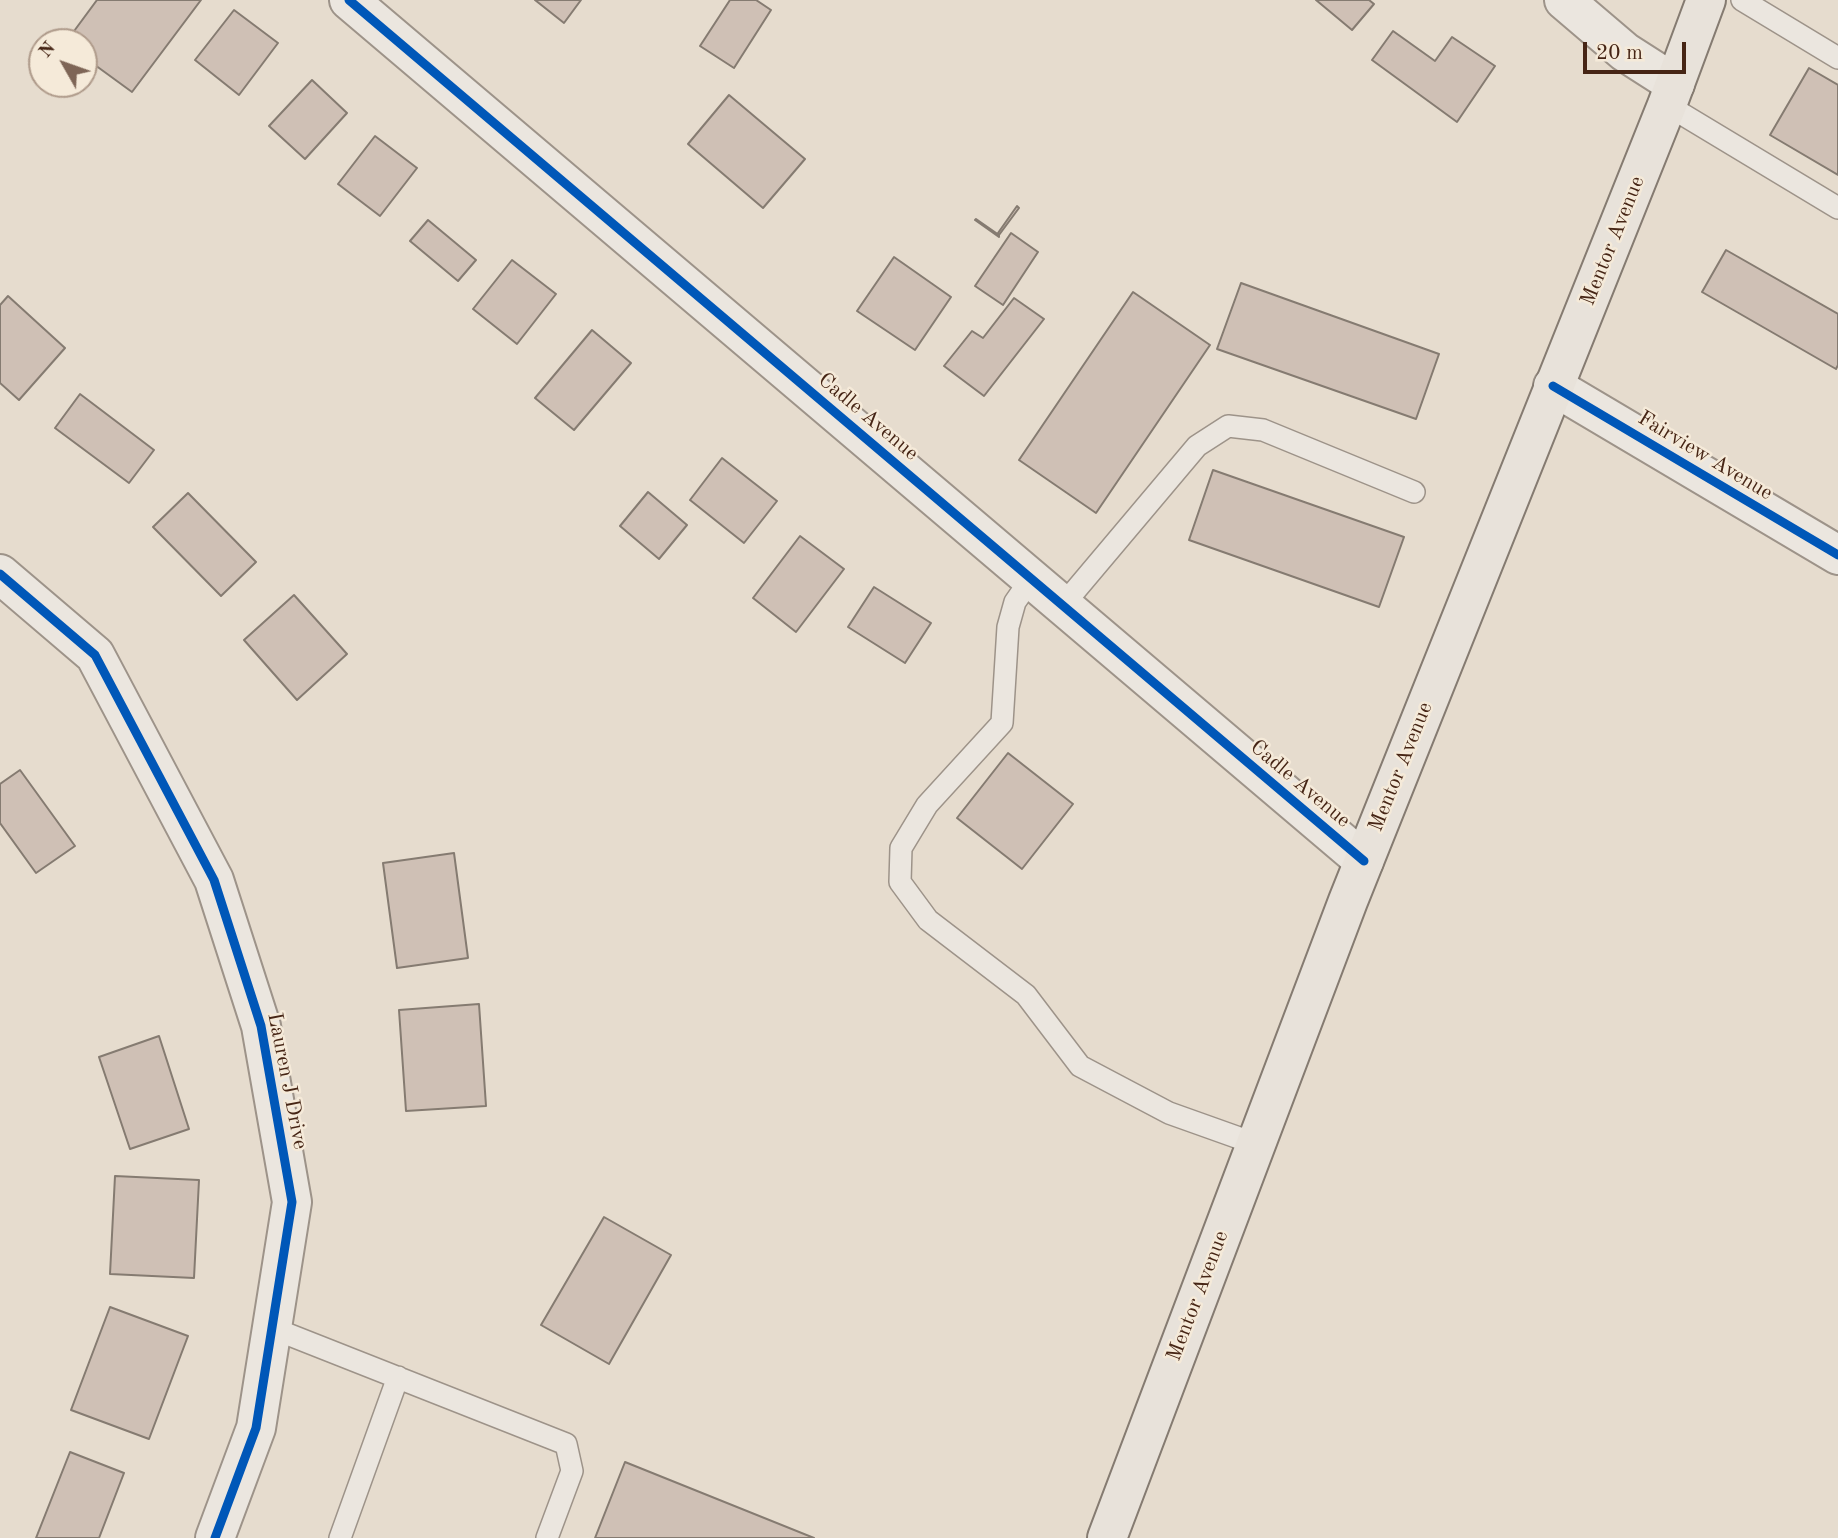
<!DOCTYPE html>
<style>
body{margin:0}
#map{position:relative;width:1838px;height:1538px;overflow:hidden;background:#e6dcce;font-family:"Old Standard TT",serif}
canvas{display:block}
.north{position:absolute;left:28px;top:28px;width:70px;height:70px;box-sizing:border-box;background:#f5ead9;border:2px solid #af9b8b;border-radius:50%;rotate:310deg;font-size:19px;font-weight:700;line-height:28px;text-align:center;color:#462515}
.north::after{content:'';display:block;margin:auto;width:24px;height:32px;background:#7e6556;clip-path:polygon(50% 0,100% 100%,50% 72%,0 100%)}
.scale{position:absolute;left:1583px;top:42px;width:103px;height:32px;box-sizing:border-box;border:4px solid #462515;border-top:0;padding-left:9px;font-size:21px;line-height:24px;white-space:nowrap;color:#462515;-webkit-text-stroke:5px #f5ead9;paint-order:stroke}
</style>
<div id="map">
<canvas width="1838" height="1538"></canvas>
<div class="north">N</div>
<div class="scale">20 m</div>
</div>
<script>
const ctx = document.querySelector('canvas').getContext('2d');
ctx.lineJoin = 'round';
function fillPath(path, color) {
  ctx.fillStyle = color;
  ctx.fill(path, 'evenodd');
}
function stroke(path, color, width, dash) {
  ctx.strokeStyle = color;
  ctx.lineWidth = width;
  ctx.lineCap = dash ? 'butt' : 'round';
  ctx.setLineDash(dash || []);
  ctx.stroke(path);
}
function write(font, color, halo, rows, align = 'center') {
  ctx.font = font + ' "Old Standard TT",serif';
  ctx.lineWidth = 5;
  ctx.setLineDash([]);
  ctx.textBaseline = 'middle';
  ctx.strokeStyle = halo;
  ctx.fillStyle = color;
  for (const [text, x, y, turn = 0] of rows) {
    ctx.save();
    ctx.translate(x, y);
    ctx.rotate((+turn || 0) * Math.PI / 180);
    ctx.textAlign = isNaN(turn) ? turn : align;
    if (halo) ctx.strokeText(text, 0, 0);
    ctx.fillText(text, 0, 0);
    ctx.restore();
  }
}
const building = new Path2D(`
 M97,0h104l-69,92 -48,-35v-15h-18z
 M535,0h46l-17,23z
 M730,0h26l15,10 -37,58 -34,-22z
 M1316,0h53l5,4 -22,26z
 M234,10l44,33 -39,52 -44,-35z
 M1393,31l42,30 17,-24 43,29 -38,56 -85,-62z
 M1809,68l29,17v90l-68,-40z
 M312,80l35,33 -42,46 -36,-33z
 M729,95l76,64 -42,49 -75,-64z
 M375,136l42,32 -37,48 -42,-32z
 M1017,206l2,2 -20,27 -1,-2z
 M976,219l23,16v2l-24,-17z
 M428,220l48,40 -18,21 -48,-40z
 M1011,233l27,19 -35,53 -28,-19z
 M1726,250l112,64v51l-2,4 -134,-77z
 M894,257l57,40 -36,53 -58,-39z
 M512,260l44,34 -39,50 -44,-35z
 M1241,283l198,71 -23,65 -199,-70z
 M1133,292l77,53 -114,168 -77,-53z
 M8,296l57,52 -46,52 -19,-17v-78z
 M1014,298l30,21 -60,77 -40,-30 28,-35 11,7z
 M592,330l39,33 -57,67 -39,-32z
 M80,394l74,56 -25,33 -74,-55z
 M722,458l55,43 -33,42 -54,-43z
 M1213,470l191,67 -25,70 -190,-67z
 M648,492l39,33 -28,34 -39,-33z
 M188,493l68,69 -35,34 -68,-69z
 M800,536l44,33 -48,63 -43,-34z
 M874,587l57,36 -26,40 -57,-36z
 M294,595l53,59 -50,46 -53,-60z
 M1008,753l65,51 -51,65 -65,-51z
 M20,770l55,76 -39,27 -36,-50v-39z
 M454,853l14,105 -71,10 -14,-105z
 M479,1004l7,102 -80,5 -7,-101z
 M159,1036l30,93 -59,20 -31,-92z
 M115,1176l84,4 -5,98 -84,-4z
 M604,1217l67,38 -62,109 -68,-39z
 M110,1307l78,29 -39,103 -78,-29z
 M70,1452l54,21 -25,65h-63z
 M625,1462l189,76h-219z`);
const service = new Path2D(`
 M1742,0l96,58
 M1667,105l171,103
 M1031,579l-16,23 -7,25 -6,96 -75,82 -26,43 -1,34 28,38 98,75 54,71 89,47 87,31
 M1063,605l134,-159 31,-20 35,4 151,62
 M272,1328l294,116 6,27 -25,67
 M340,1538l58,-161`);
const minor = new Path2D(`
 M349,0l1015,861
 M1564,0l61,52 50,32
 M1553,386l285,169
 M0,574l95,81 119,225 47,146 31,176 -36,226 -41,110`);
const primary = new Path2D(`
 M1107,1538l241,-637 319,-796 39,-105`);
const cycleway = new Path2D(`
 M349,0l1015,861
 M1553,386l285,169
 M0,574l95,81 119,225 47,146 31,176 -36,226 -41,110`);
const streetNames = [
 ["Mentor Avenue",1613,241,-68],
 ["Cadle Avenue",868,417,40],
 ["Fairview Avenue",1705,456,31],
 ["Mentor Avenue",1401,767,-68],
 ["Cadle Avenue",1300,784,40],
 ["Lauren J Drive",287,1081,79],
 ["Mentor Avenue",1198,1296,-69]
];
fillPath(building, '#cfc0b5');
stroke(building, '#857b71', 2);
stroke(service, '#9d9389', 24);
stroke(minor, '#9d9389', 42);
stroke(primary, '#857b71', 42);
stroke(service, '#ebe6df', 21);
stroke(minor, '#ebe6df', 38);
stroke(primary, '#e8e2da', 38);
stroke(cycleway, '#0057b8', 9);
write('21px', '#462515', '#f5ead9', streetNames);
</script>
